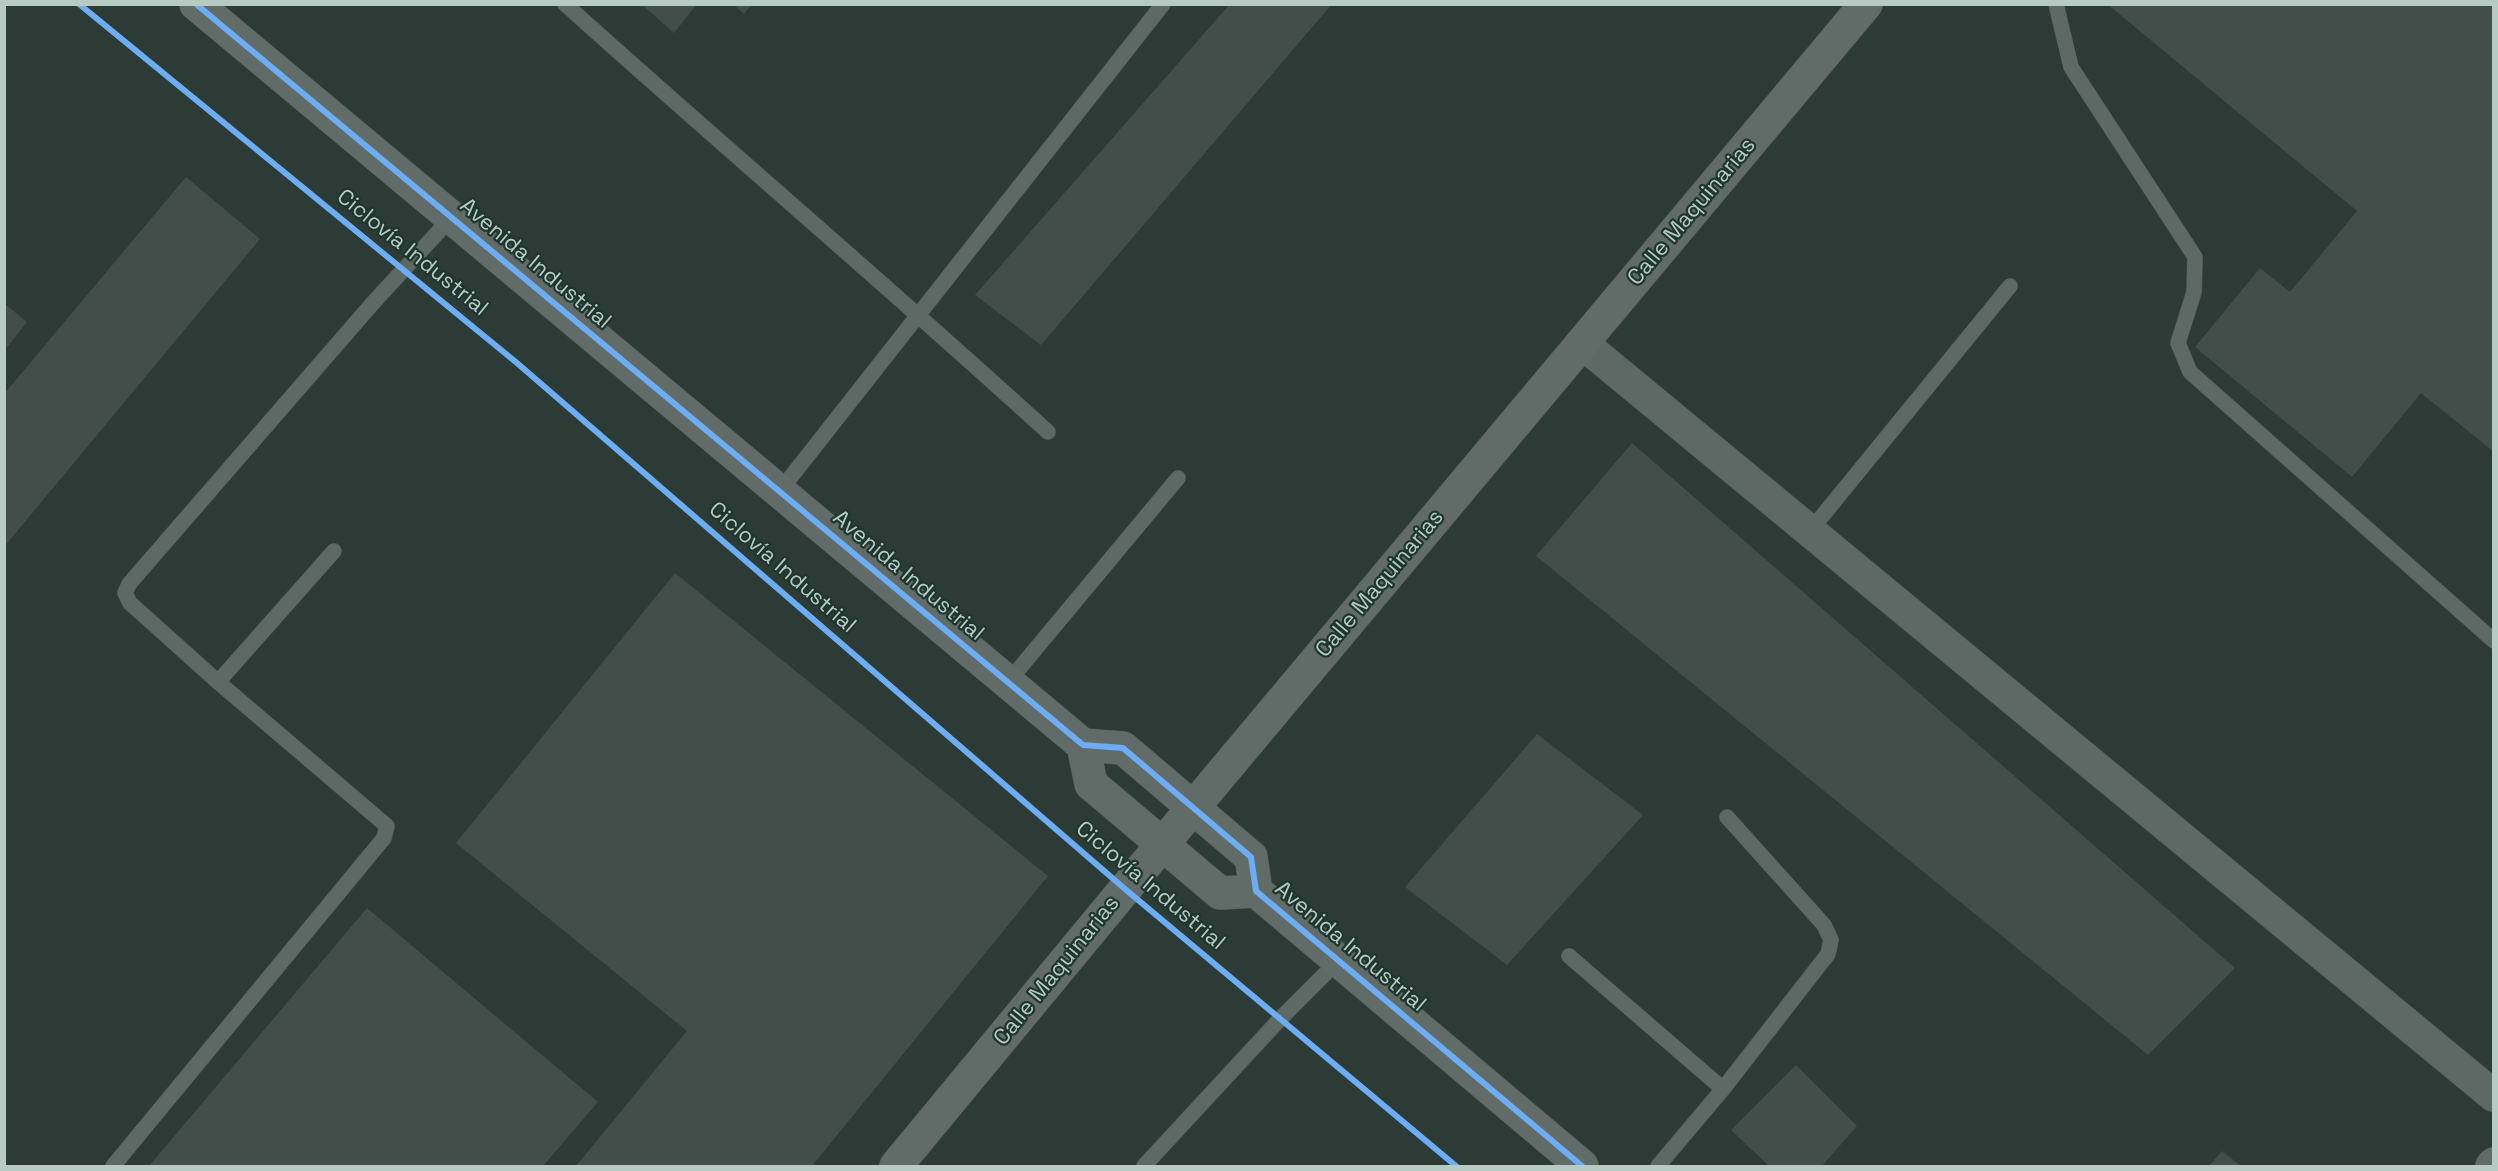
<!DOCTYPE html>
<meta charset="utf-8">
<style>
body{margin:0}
#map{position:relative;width:2498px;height:1171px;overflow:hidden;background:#2c3b36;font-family:"Space Grotesk",sans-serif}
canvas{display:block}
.frame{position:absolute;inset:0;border:6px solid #b7cbc4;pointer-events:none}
</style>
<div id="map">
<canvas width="2498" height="1171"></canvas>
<div class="frame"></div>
</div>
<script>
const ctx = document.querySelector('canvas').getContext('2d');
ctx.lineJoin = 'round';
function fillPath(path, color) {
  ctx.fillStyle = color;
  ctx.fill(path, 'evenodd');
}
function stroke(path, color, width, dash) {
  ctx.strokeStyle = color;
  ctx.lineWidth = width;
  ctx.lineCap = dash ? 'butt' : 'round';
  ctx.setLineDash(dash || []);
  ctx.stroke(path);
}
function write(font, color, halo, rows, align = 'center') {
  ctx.font = font + ' "Space Grotesk",sans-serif';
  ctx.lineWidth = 4.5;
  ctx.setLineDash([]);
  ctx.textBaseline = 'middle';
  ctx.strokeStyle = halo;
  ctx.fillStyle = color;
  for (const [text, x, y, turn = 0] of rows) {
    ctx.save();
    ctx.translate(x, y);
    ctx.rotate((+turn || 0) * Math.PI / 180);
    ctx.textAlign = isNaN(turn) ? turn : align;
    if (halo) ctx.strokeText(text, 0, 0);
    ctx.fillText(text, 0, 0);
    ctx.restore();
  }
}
const building = new Path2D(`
 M641,4h56l-23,29z
 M733,4h19l-8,10z
 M1230,4h102l-291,341 -66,-50z
 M2107,4h387v448l-73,-59 -69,84 -157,-130 65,-79 30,24 67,-81z
 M186,177l74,62 -256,308v-153z
 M5,304l22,18 -22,28z
 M1632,443l603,525 -87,87 -612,-499z
 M675,573l373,303 -236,290h-236l111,-135 -231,-188z
 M1537,734l106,81 -136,150 -102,-78z
 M367,908l231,194 -55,64h-394z
 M1796,1065l61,61 -35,40h-53l-38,-36z
 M2222,1151l19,15h-32z`);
const lane = new Path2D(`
 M565,4c160,144 324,283 483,428
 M2056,4l15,63 124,190 -1,35 -16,51 12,29 304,269
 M779,492l384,-488
 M1810,531l200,-245
 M218,682l116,-131
 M1008,682l170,-204
 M1569,956l154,133
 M113,1166l271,-328 3,-12 -169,-144 -88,-79 -5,-10 4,-9 243,-280 79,-86
 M1144,1166l136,-147 58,-58
 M1658,1166l65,-77 105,-135 3,-14 -7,-15 -97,-108`);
const street = new Path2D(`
 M1582,343l912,753`);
const secondary = new Path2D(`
 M196,4l887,741 40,3 128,109 5,34 326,275
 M1083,745l8,39 129,109 36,-2
 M896,1166l229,-277 741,-885
 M2492,1166l2,-2`);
const cycleway = new Path2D(`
 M79,4l438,359 608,526 331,277
 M196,4l887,741 40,3 128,109 5,34 326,275`);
const streetNames = [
 ["Calle Maquinarias",1692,212,-50],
 ["Ciclovía Industrial",412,253,39],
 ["Avenida Industrial",535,264,40],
 ["Ciclovía Industrial",782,568,41],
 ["Avenida Industrial",908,576,40],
 ["Calle Maquinarias",1380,584,-50],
 ["Ciclovía Industrial",1150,886,40],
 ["Avenida Industrial",1350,947,40],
 ["Calle Maquinarias",1057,971,-51]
];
fillPath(building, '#414e4a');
stroke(lane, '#4c5753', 16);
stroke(street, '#4c5753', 33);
stroke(secondary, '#4c5753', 34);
stroke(lane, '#5c6964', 15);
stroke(street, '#5c6964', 32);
stroke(secondary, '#616c68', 33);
stroke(cycleway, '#6dadf4', 6);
write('22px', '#b7cbc4', '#1f362e', streetNames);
</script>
